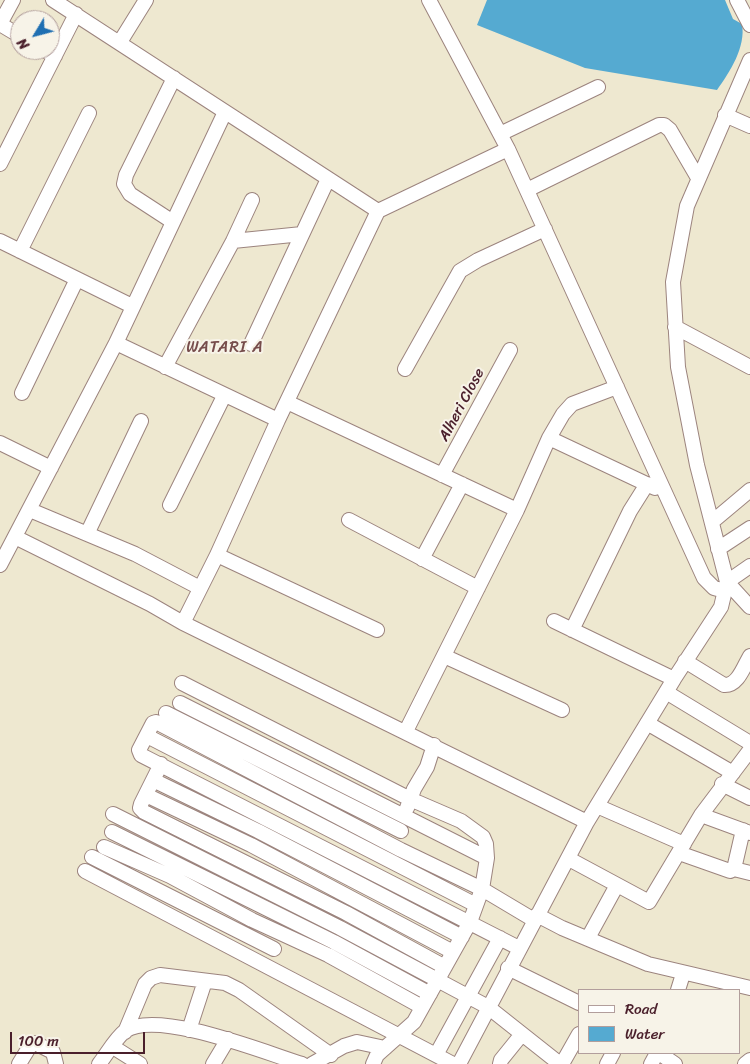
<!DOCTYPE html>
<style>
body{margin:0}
#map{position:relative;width:750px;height:1064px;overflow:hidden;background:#eee8d0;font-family:Sriracha,sans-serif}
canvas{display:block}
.legend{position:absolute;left:578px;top:989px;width:162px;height:65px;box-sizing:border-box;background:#f7f3e8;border:1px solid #b29e9c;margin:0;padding:6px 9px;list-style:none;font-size:15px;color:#4a1f2b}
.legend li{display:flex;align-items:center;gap:10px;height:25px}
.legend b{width:25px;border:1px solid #b29e9c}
.north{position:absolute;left:10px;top:10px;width:50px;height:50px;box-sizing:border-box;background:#f7f3e8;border:1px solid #b29e9c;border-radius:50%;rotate:233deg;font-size:14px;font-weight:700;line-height:20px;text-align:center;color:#4a1f2b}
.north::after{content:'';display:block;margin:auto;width:18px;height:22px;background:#1f6fb2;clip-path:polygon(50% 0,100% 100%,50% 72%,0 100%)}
.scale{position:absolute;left:10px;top:1032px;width:135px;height:22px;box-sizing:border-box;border:2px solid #4a1f2b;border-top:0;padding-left:6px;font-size:15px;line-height:18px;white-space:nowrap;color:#4a1f2b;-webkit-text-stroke:4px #f7f3e8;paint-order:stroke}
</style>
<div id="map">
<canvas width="750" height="1064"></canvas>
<ul class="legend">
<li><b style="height:6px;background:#fff"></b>Road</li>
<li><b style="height:14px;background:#55aad1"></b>Water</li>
</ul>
<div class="north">N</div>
<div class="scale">100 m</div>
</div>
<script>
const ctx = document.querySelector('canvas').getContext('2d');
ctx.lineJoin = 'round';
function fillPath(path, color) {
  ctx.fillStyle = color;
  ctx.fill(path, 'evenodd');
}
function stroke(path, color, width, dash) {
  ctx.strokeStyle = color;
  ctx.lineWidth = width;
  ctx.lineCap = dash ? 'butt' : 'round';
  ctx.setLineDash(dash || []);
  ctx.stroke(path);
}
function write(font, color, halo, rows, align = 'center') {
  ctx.font = font + ' Sriracha,sans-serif';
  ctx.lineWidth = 4;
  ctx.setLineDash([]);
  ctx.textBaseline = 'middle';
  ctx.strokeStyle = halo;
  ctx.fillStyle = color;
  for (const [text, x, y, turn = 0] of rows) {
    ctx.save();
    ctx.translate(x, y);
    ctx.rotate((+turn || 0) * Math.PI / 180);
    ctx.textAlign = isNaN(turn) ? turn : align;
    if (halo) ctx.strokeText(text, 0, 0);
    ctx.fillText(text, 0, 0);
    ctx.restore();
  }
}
const water = new Path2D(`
 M487,0h238l8,19 9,5c4,23 -12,48 -25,66l-132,-22 -108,-43z`);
const minor = new Path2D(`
 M13,0l-13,24 20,12
 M53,0l325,211
 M429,0l79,149 196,429 10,10 11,3
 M737,0l13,25
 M120,42l26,-42
 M44,50l11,6
 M725,115l25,11
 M500,134l98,-47
 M0,164l76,-150
 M527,190l132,-65h5l6,5 28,48
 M173,222l-43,-28 -6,-10 2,-9 48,-97
 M0,241l132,65
 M233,241l69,-7
 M20,251l69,-138
 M675,327l75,40
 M116,343l162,77 -61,135 -34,68 404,199
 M251,344l77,-165
 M165,367l68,-126 19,-41
 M405,369l55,-98 18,-11 67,-31
 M22,393l55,-114
 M287,402l230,108
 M278,420l100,-209 130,-62
 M549,438l106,50
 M0,443l51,25
 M442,475l68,-125
 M170,505l54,-109
 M30,510l105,44 65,34
 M349,520l129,68
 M712,522l38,-32
 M87,534l54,-113
 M15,537l135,67 33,19
 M718,549l32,-21
 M217,555l160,75
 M422,559l40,-75
 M0,565l116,-222 109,-231
 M750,566l-23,16 23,25
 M554,621l120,58
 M572,630l58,-119 17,-27
 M444,656l118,54
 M685,661l39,24c14,1 20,-19 26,-29
 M182,683l228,116 51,22 22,16 3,7 1,14 -5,31 -12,33 -56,100 -37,33 -4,9
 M666,692l84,51
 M180,703l307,155
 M166,713l235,118
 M647,723l86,50
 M406,731l111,-221 32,-72 14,-24 9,-10 45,-17
 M147,736l329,169
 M161,764l-20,40 -1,4 4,4 202,101 99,54
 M153,780l105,51 204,106
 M722,784l28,14
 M146,795l105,50 202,107
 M597,806l87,38
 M407,808l7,-19 13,-22 7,-22
 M113,814l227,114 148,79 72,57
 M701,815l49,18
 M112,832l222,110 96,52
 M104,847l66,29 82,44 76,35 94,52
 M679,853l51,18 4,-2 9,-39
 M92,857l182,92
 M569,859l80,43 52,-87 49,-65
 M734,869l16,4
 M85,871l368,193
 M537,915l25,13 86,36 102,24
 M588,938l29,-53
 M519,948l-378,-193 -2,-5 14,-27 3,-1 245,128 81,39 52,31
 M508,968l71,35
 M678,990l5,-16
 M189,1030l16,-49
 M125,1032l20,-48 6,-6 9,-3 65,8 14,7 92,65
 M113,1047l27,17
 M659,1053l16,11
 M436,1055l64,-117
 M19,1064l11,-18 5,-3 18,9 3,12
 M99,1064c8,-10 16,-25 26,-33 33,-22 141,22 177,33
 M213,1064l15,-25
 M312,1064l32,-18 13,-4 28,6
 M459,1064l128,-242 87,-143 47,-72 6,-25 -30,-117 -19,-98 -5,-85 14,-76 63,-146
 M500,1064l1,-4 21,-26
 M562,1064l17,-30
 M607,1064l6,-11
 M651,1064l6,-11
 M745,1064l5,-4`);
const streetNames = [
 ["Alheri Close",462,405,-62]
];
const neighbourhoodNames = [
 ["WATARI A",225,348]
];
fillPath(water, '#55aad1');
stroke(minor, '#9c847e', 16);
stroke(minor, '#fff', 14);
write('15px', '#4a1f2b', '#f7f3e8', streetNames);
ctx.letterSpacing = '1px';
write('16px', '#764c4b', '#f7f3e8', neighbourhoodNames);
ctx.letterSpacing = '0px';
</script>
